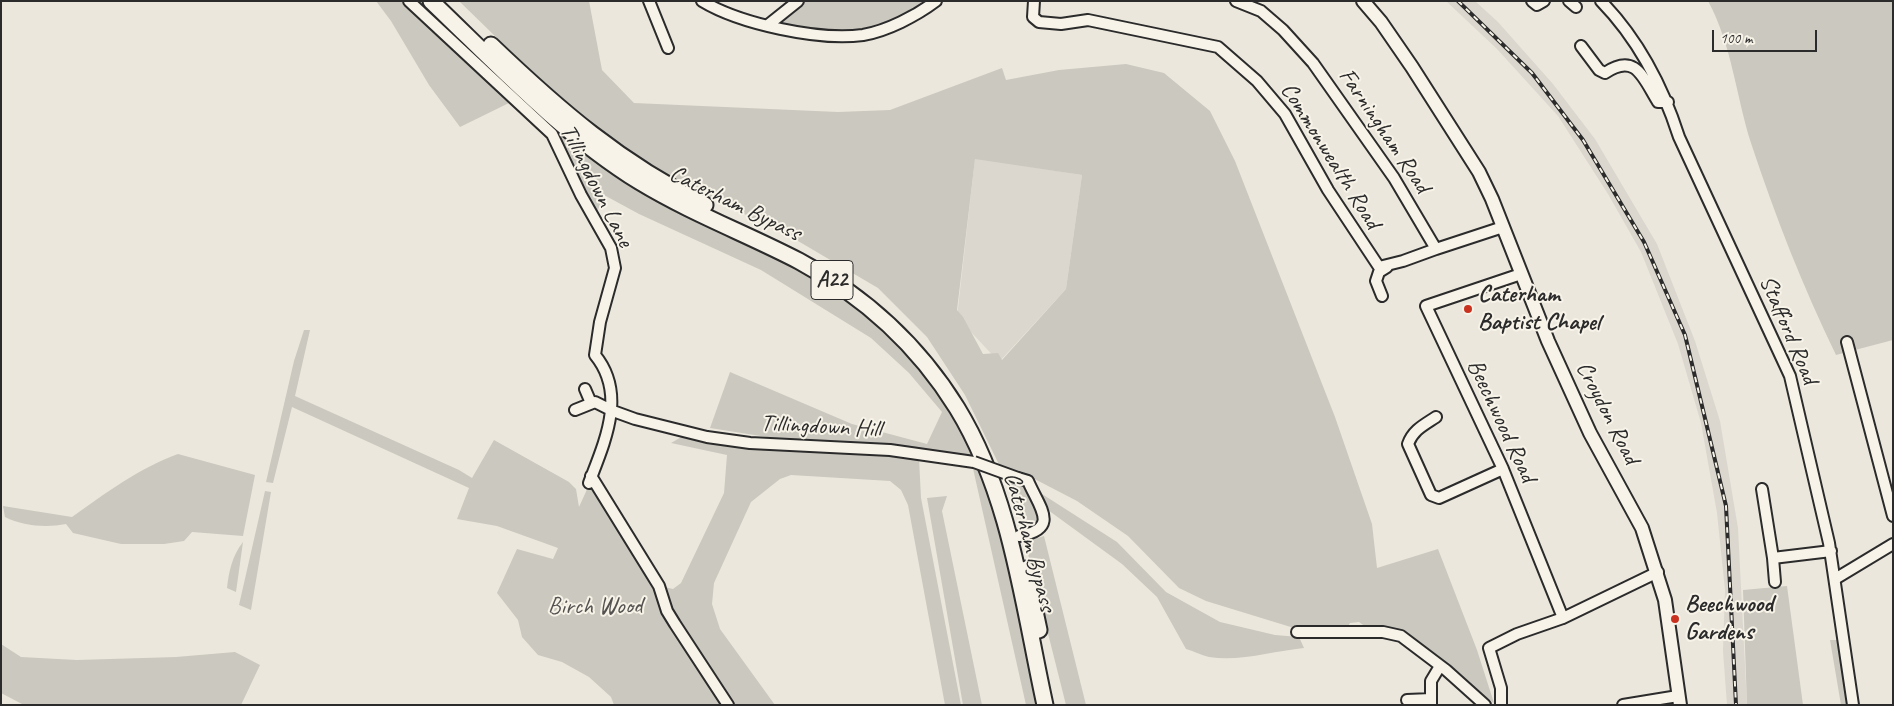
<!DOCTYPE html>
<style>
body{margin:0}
#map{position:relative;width:1894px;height:706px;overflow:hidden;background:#ebe7dd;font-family:Caveat,sans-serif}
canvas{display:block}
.frame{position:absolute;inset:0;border:2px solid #2b2b2b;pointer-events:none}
.scale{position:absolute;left:1712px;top:30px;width:105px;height:22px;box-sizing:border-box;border:2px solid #2b2b2b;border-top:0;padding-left:6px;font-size:15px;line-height:18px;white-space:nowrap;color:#2b2b2b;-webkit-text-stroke:4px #f7f3e8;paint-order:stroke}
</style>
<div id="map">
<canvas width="1894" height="706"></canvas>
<div class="frame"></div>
<div class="scale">100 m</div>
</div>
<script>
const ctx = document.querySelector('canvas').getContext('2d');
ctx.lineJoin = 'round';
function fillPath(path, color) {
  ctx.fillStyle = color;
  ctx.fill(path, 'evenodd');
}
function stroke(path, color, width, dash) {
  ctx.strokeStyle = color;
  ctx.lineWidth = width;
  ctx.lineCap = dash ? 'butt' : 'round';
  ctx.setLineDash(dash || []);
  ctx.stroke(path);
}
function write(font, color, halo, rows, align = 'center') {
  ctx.font = font + ' Caveat,sans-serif';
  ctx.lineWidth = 4;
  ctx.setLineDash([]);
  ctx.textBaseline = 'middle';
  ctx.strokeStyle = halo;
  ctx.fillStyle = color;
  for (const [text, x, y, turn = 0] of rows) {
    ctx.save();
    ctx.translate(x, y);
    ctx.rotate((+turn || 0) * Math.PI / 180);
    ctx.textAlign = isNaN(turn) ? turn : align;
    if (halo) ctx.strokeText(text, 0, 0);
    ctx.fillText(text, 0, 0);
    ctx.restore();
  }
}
const built = new Path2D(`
 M1446,1h29l23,21 55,62 42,55 62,105 38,97 25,80 18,107 9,177h-20l-4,-54 2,-61 -8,-77 -16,-90 -23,-79 -37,-92 -33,-58 -50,-78 -61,-67z
 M975,158l107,17 -16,114 -67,73 -42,-45z`);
const green = new Path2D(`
 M376,1h26l107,102 -49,24 -31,-42 -38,-64z
 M415,1h11l106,104 297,179 43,32 69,74 35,66 -43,-6 -147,-10 -76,-12 20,-56 122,52 75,20 15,-32 -33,-39 -38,-35 -110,-68 -122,-56 -35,-19 -7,17 -41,-80z
 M459,1h130l13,69 32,33 204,9 52,-2 112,-42 4,12 53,-10 67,-6 38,9 46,38 25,50 100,256 37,107 5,44 61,-19 39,101 17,53 -98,-74 -30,-2 -7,-5 -9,1 -3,5h-53l-88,-27 -27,-13 -51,-52 -51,-35 -54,-28 8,10 10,41 -16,8 -16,-47 -44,-90 -38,-58 -49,-49 -80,-47 -149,-75 -76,-54zM975,159l107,16 -16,114 -64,71 -4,-7 -15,1 -20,-37 -6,-7z
 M805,1h131l-73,34 -95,-10z
 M1708,1h185v339l-57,15c-33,-68 -61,-139 -85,-212 -15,-47 -19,-98 -43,-142z
 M304,330h6l-15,66 164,74 13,8 22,-38 75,42 7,7 3,18 10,-22 67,100 17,4 8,-6 43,-90 3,-38 -56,-12 12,-7 65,12h31l140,10 2,40 40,207h-16l-37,-200 -7,-15 -11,-9 -99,-6 -11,4 -29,23 -37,81 -2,21 8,25 55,76h-161l-3,-8 -22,-20 -27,-15 -24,-7 -16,-18 -4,-17 -21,-27 20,-44 36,10 5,-11 -61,-22 -40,-7 12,-31 -177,-81 -19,76 -7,-1 28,-121z
 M178,454l77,21 -12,61 -51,-4 -8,9 -20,3h-43l-48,-11 -7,-9c-20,4 -43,2 -61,-7l-2,-11 69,11c34,-24 67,-49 106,-63z
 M972,464l11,8 18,58 38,175h-13z
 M265,491l6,1 -20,118 -12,-5z
 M1042,494l75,48 49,50 54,30 55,13 24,2 5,11c-31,3 -64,14 -95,9 -8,-2 -16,-6 -23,-8l-29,-52 -35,-33 -74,-54z
 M947,496l-5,15 40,194h-19l-36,-207z
 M1044,536l42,169h-20l-41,-163z
 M243,542l-7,50 -9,-4c2,-17 5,-32 16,-46z
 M1787,586l16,119h-56l-4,-115z
 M1830,640h9l9,65h-7z
 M1,644l20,13 56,3 99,-3 59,-5 25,13 -19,40h-217l-23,-12z`);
const minor = new Path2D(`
 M409,1l143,133 29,61 30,53 4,20 -15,54 -5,33c32,39 10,86 -6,128
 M649,1l19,47
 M702,1c38,23 117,40 161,34 24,-4 53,-19 73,-34
 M1034,1l-1,16 6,5 22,2 27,-4 130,27 39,34 28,33 43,76 51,77 24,-6 33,-12
 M1236,1l25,10 22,19 30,33 81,115 42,71 67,-22
 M1532,1l5,4 7,-4
 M1569,1l7,6
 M1601,1c37,38 62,86 78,136l111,239 39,167 24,162
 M768,25l30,-24
 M1581,46l18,24 6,3c31,-21 38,5 53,29h10
 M1521,274l-95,32 77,163 60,149
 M1382,296l-6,-15 3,-9 8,-5
 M1847,342l46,174
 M585,389l6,14
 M575,410l20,-8 18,9 22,8 72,18 43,6 140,7 84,12
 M1436,417c-12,8 -23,13 -28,27l23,51 8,3 64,-29
 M591,476l68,110 8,25 8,13 53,81
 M1018,478l10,3c11,26 33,48 -9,55
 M1762,489l11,69
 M1835,579l58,-35
 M1775,582l-2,-24 58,-7
 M1297,632h86l18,4 45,34 39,35
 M1407,700l24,-1
 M1431,705v-24l9,-15
 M1501,705v-17l-12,-40 28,-14 46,-16 95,-46
 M1623,705l55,-9`);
const major = new Path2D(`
 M1363,1l18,21 31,45 67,105 13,27 56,142 42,92 52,95 23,72 15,105`);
const highway = new Path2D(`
 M431,1c67,64 130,132 209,181 51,31 107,52 159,79 65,35 119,84 158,147 54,88 66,197 88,297
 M491,45c68,65 129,118 214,160
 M1026,569l13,61`);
const rail = new Path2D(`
 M1458,1l74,72 51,67 61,102 41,93 41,171 10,199`);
const minorBridge = new Path2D(`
 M974,462l44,16`);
const markers = [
 [1468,309,5,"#c8321e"],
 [1675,619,5,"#c8321e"]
];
const shields = [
 [832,280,42]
];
const shieldNames = [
 ["A22",832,280]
];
const streetNames = [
 ["Farningham Road",1384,131,56],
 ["Commonwealth Road",1330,156,58],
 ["Tillingdown Lane",596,186,63],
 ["Caterham Bypass",735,204,26],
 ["Stafford Road",1788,330,67],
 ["Croydon Road",1607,413,63],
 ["Beechwood Road",1501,421,65],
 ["Tillingdown Hill",821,427,3],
 ["Caterham Bypass",1029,542,75]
];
const poiNames = [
 ["Caterham",1478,295],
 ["Baptist Chapel",1478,323],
 ["Beechwood",1685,605],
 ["Gardens",1685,633]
];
const parkNames = [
 ["Birch Wood",595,607]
];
fillPath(built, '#dbd7ce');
fillPath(green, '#cbc8bf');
stroke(minor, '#2b2b2b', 14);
stroke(major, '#2b2b2b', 16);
stroke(highway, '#2b2b2b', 19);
stroke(minor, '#f7f3e8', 10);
stroke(major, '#f7f3e8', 12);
stroke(highway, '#f7f3e8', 15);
stroke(rail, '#2b2b2b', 4);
stroke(rail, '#f7f3e8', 2, [5.5]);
stroke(minorBridge, '#2b2b2b', 14, []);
stroke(minorBridge, '#f7f3e8', 10);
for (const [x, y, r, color] of markers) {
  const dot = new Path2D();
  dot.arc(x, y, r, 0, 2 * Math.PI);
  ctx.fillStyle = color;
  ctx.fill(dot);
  stroke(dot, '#f7f3e8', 2);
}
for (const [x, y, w] of shields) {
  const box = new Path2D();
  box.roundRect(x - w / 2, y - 19.5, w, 39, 4);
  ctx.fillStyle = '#f7f3e8';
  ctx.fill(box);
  stroke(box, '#2b2b2b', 1);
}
write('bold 22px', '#2b2b2b', null, shieldNames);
write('24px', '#2b2b2b', '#f7f3e8', streetNames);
write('bold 24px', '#2b2b2b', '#f7f3e8', poiNames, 'left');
write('24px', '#535250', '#f7f3e8', parkNames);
</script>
